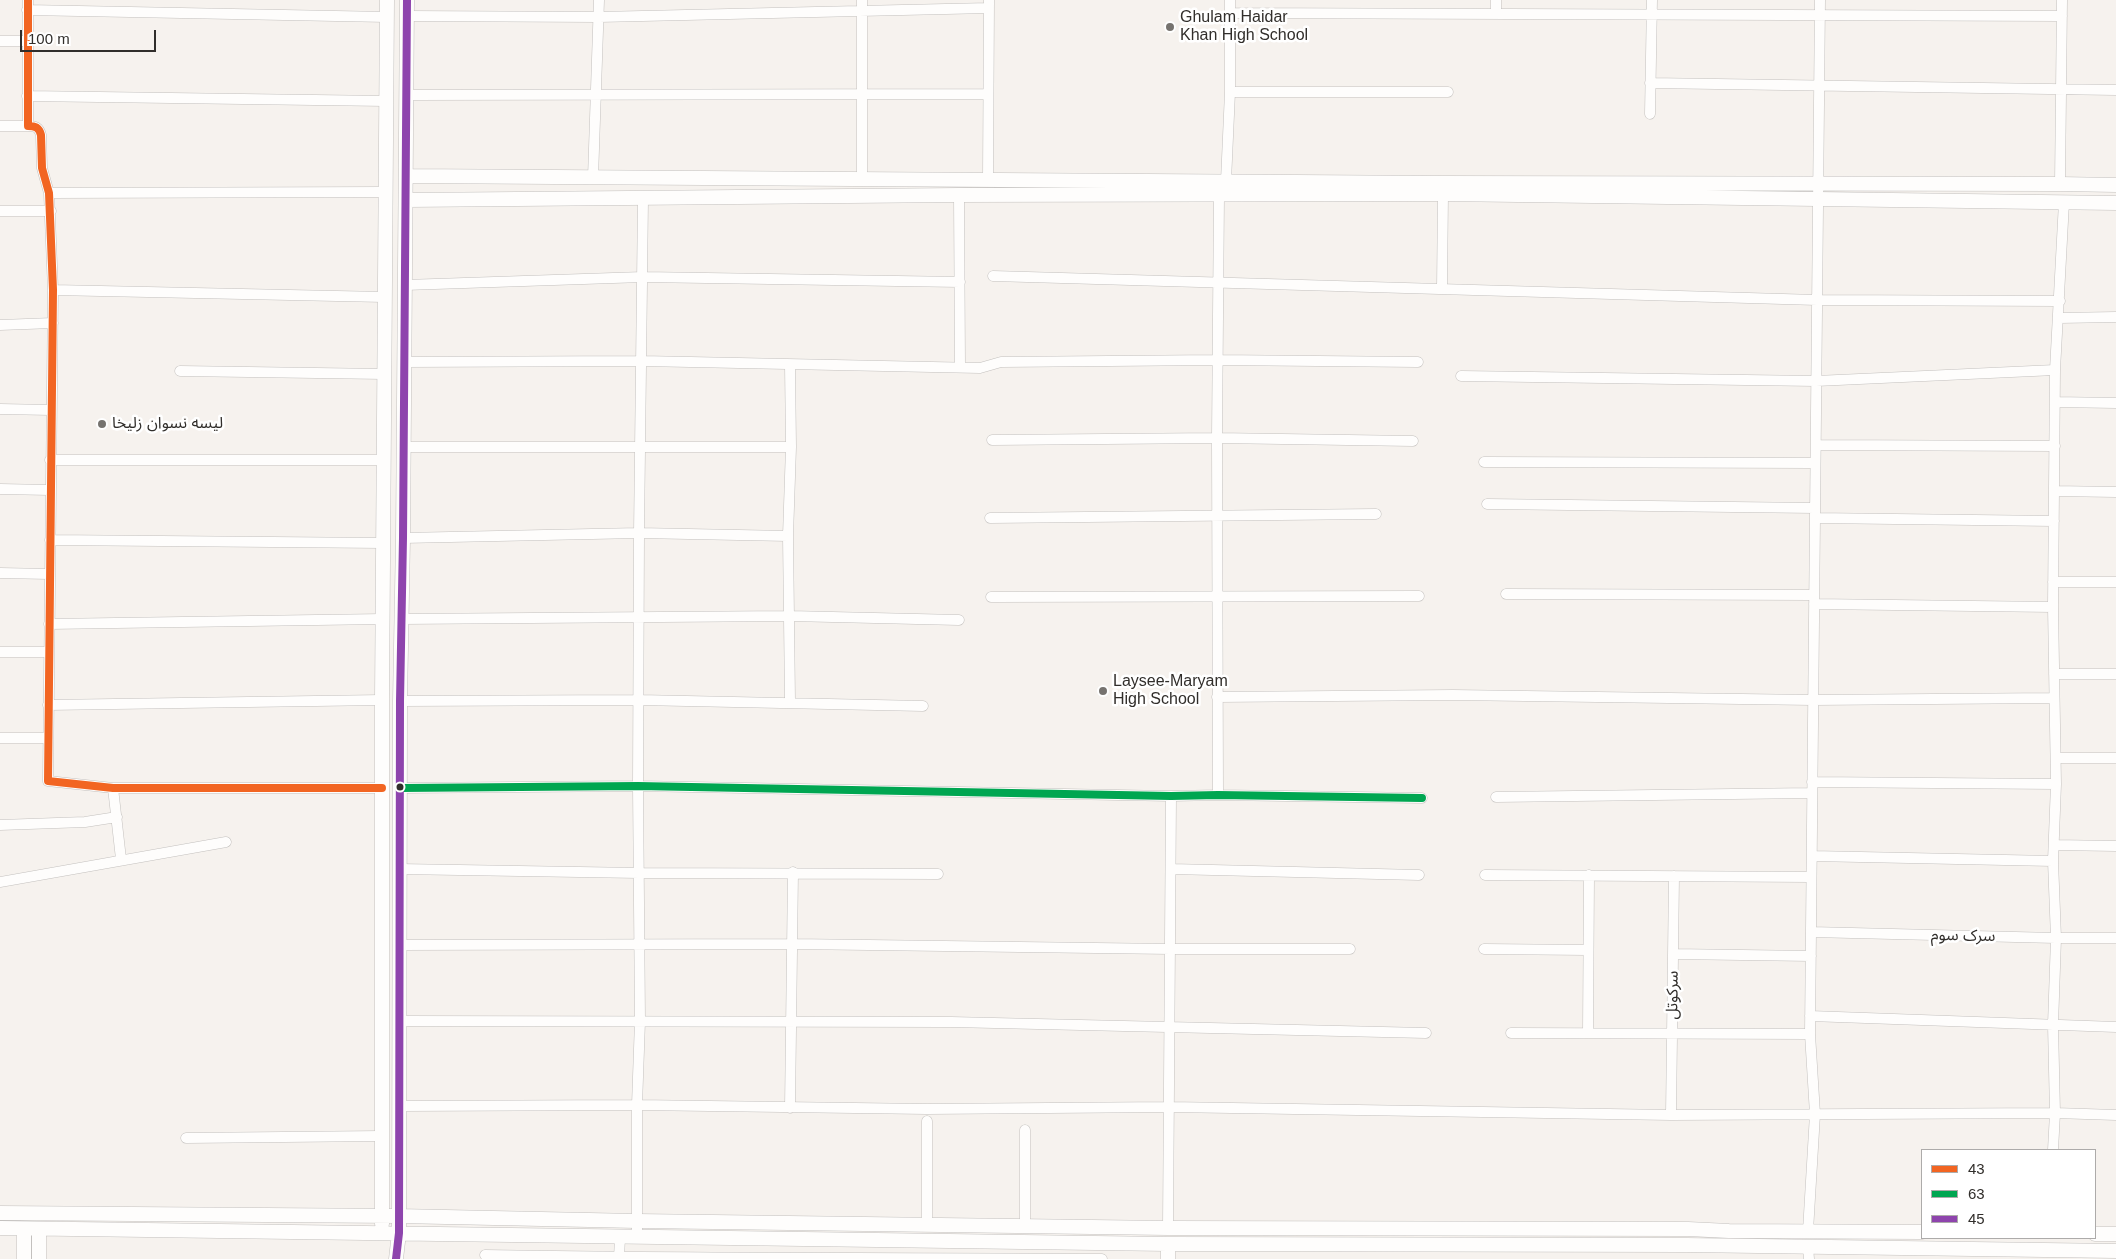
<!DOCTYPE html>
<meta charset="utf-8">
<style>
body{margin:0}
#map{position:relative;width:2116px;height:1259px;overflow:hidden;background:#f6f2ee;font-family:Helvetica,sans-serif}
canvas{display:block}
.legend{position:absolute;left:1921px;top:1149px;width:175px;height:90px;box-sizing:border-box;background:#fff;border:1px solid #adabaa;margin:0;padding:6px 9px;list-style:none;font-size:15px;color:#312e2b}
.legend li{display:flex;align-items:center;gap:10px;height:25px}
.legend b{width:25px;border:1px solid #adabaa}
.scale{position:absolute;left:20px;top:30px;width:136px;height:22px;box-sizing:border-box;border:2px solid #312e2b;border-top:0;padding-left:6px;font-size:15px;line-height:18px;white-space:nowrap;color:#312e2b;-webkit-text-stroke:4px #fff;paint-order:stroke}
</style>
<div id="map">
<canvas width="2116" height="1259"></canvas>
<ul class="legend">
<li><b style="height:6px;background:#f26522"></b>43</li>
<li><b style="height:6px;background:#00a651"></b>63</li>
<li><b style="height:6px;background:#8e44ad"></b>45</li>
</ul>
<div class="scale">100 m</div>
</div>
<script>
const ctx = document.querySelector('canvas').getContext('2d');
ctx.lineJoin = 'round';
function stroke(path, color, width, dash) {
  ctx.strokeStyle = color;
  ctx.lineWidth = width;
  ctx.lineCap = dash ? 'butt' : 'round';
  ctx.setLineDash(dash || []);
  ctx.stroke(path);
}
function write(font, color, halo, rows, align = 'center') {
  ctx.font = font + ' Helvetica,"Noto Sans Arabic",sans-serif';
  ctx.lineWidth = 5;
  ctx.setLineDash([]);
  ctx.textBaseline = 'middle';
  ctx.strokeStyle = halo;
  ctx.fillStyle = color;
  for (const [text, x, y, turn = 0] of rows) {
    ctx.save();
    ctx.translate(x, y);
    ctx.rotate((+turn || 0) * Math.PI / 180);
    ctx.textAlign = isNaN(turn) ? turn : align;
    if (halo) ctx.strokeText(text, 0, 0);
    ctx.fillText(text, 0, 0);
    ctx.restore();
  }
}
const street = new Path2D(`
 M28,0v126c7,0 11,1 13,9l1,33 7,25 4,97 -5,491 65,7h269
 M27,10l360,7
 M1230,13l832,3
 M1496,13v-13
 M407,16l192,1 390,-9
 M0,41h27
 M1650,83l466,7
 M1230,92h218
 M407,95l581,-1
 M27,96l359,5
 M1650,114l2,-114
 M0,126h28
 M593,178l6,-178
 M862,180v-180
 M988,180l1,-180
 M1226,181l4,-89v-92
 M2060,184l2,-184
 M49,193l337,-1
 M959,195l1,172
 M0,211h51
 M993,276l824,24 243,1
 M405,285l238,-8 317,5
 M1442,289l1,-95
 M53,290l331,7
 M2059,318l57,-1
 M0,325l53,-2
 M404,362l238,-1 338,7 21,-6 216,-2 201,2
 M180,371l204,3
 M1461,376l355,5 239,-11
 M2055,402l61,1
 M0,409l51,1
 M992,440l225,-2 196,3
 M1816,445l239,1
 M404,447h387
 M50,460h334
 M1484,462l331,1
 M0,489l50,1
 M2054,491l62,1
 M1487,504l328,4
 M990,518l386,-4
 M1815,518l239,3
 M403,538l236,-5 149,3
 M50,540l333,3
 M0,573l49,1
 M2053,582h63
 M1506,594l308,1
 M991,597l428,-1
 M1814,604l239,3
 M401,619l389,-3 169,4
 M49,624l334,-5
 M0,652h49
 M2054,674h62
 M1217,697l236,-2 360,5 241,-2
 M400,701l239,-1 284,6
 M790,701l-2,-165 3,-89 -1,-82
 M48,705l334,-5
 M0,738h47
 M2056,758h60
 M1812,782l244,2
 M113,788l8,71
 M401,788l237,-2 533,10 47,-1 204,3
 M1218,795l-1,-357 2,-243
 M1496,797l316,-4
 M0,825l85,-3 32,-5
 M2054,845l62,1
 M1812,856l241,5
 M399,869l240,4 299,1
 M1171,869l248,6
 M1485,875l326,2
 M0,882l226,-40
 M1811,932l245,6h60
 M398,945l395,-1 378,5h179
 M1484,949l104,1
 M1673,954l138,2
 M1810,1016l306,11
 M399,1021l552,1 475,11
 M1511,1033l299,1
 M1588,1033l1,-158
 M399,1106l238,-1 290,4 242,-2 502,8 384,-2 61,2
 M790,1108l3,-236
 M1671,1115l3,-239
 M1025,1130v96
 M186,1138l195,-2
 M2053,1150l2,-37 -2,-88 3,-87 -3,-77 3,-77 -3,-177 2,-237 9,-168
 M927,1225v-104
 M1168,1228l3,-432
 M1808,1231l7,-117 -5,-80 10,-1034
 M637,1237v-132l3,-84 -2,-235 1,-253 4,-334
 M1808,1247l1,12
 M485,1255c206,4 411,2 617,4
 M619,1259l1,-22`);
const secondary = new Path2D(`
 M407,176l1037,7 616,1 56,1
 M407,200l552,-5 484,-1 673,9
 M0,1213l398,3 239,5 531,7 520,1 41,2 193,1
 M382,1224v-524l5,-700
 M0,1228l1168,16 518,1 430,6
 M2095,1234h21
 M24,1259v-30
 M39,1259v-30
 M396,1259l3,-26 1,-532 3,-163 4,-538
 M1168,1259v-15`);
const bus1 = new Path2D(`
 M28,0v126c7,0 11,1 13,9l1,33 7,25 4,97 -5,491 65,7h269`);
const bus2 = new Path2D(`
 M401,788l237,-2 533,10 47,-1 204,3`);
const bus3 = new Path2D(`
 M396,1259l3,-26 1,-532 3,-163 4,-538`);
const markers = [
 [1170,27,5,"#76736f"],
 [102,424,5,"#76736f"],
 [1103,691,5,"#76736f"],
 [400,787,4.5,"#312e2b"]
];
const poiNames = [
 ["Ghulam Haidar",1180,18],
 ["Khan High School",1180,36],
 ["لیسه نسوان زلیخا",112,424],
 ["Laysee-Maryam",1113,682],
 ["High School",1113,700]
];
const streetNames = [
 ["سرک سوم",1963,936,1],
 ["سرکوتل",1673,995,-89]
];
stroke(street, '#c3c0be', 11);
stroke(secondary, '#c3c0be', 15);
stroke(street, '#fefdfc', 10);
stroke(secondary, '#fefdfc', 14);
stroke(bus1, '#f26522', 8);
stroke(bus2, '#00a651', 8);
stroke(bus3, '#8e44ad', 8);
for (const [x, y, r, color] of markers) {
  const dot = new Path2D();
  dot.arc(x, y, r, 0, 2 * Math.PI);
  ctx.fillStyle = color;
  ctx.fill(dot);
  stroke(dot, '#fff', 2);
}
write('16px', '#312e2b', '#fff', poiNames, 'left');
write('16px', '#312e2b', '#fff', streetNames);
</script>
